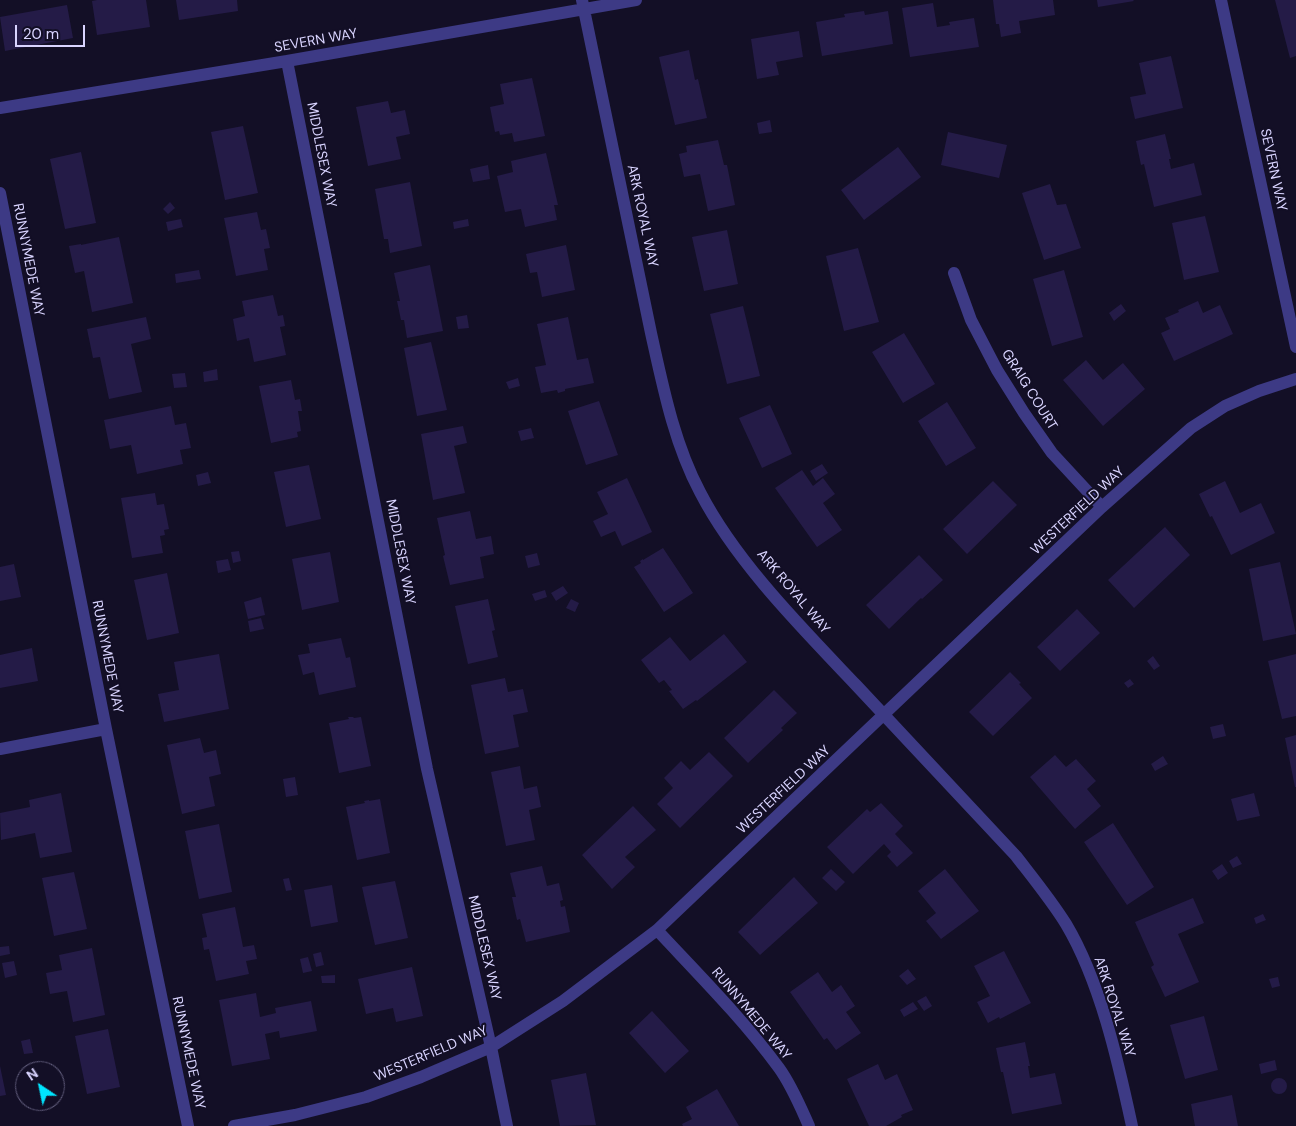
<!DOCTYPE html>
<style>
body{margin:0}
#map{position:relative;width:1296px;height:1126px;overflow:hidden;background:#130f26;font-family:"DM Sans",sans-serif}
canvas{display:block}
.north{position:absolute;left:15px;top:1061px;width:50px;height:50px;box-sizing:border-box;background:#130f26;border:1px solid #625e7d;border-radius:50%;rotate:326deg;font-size:14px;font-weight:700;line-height:20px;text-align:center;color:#d9d4ff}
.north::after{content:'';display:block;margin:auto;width:18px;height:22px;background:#00e5ff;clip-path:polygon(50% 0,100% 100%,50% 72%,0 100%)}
.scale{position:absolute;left:15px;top:25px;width:70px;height:22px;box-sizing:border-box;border:2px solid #d9d4ff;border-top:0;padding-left:6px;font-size:15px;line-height:18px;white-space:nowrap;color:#d9d4ff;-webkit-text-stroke:4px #130f26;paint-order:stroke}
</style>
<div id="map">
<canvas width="1296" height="1126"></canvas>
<div class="north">N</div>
<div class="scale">20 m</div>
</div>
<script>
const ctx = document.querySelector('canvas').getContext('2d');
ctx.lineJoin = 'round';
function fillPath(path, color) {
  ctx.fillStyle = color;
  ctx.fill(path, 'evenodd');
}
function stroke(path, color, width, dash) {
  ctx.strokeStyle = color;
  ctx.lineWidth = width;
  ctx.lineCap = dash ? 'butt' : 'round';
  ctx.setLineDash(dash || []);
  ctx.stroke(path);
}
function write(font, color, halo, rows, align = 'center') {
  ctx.font = font + ' "DM Sans",sans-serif';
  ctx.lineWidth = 4;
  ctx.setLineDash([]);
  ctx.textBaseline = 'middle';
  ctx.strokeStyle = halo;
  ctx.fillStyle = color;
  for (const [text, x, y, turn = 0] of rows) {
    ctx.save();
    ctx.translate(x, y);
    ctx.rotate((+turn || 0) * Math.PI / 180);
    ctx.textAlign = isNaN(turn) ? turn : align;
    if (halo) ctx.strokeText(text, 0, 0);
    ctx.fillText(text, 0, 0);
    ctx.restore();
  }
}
const building = new Path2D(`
 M97,0h49l4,27 -53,8 -5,-34z
 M176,0h61l1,11 -59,9z
 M993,0h60l2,15 -36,6 2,12 -20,4 -2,-13h-3z
 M1097,0h36l1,1 -36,6z
 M1275,0h21v56l-6,2z
 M933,3l4,24 13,-2 -1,-3 25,-4 5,29 -69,10 -8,-49z
 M67,5l6,33 -68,13 -5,-34z
 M864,11l1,4 23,-4 5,33 -71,12 -6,-34 29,-5 -1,-3z
 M799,31l4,26 -27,5 3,13 -22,4 -6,-40z
 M689,50l6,30 3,-1 9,39 -32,7 -16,-68z
 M1171,56l12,52 -48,11 -5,-22 16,-3 -7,-31z
 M532,78l13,58 -31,6 -2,-9 -12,2 -1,-4 -4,1 -5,-25 14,-3 -4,-20z
 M388,101l3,12 14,-3 5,24 -14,3 5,22 -33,7 -12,-59z
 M770,120l2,12 -13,2 -2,-11z
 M243,126l15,67 -33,7 -14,-68z
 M948,132l59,13 -8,33 -58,-13z
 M1165,134l6,25h-2l2,10 23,-6 8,32 -48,12 -10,-43 -3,1 -5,-24z
 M718,140l6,25h3l8,40 -27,6 -8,-37 -16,3 -5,-23 8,-2 -1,-6z
 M898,147l23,30 -57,43 -23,-30z
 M81,152l15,71 -31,6 -15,-70z
 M546,153l12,52h-4l3,15 -32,7 -4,-18 -16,3 -8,-36 16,-4 -2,-11z
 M488,165l2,14 -17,3 -3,-13z
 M410,182l12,64 -32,7 -2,-14h-4l-9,-50z
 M1050,184l7,21 9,-1 15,44 -37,12 -22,-67z
 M170,202l5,6 -7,6 -5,-5z
 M257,212l4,18 5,-1 4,19 -6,1 4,21 -32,6 -12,-58z
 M1205,216l14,56 -35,8 -12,-57z
 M181,219l2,8 -15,4 -2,-9z
 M468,219l1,7 -15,3 -1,-7z
 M727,230l11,54 -34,7 -12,-54z
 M119,237l14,66 -41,9 -8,-41 -9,2 -6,-27 12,-2v1z
 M566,245l9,45 -33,7 -5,-25 -7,1 -4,-19z
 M858,248l21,74 -35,9 -18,-75z
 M430,265l13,66 -36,7 -3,-18h-3l-4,-19h3l-6,-28z
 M199,270l2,9 -25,4 -1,-9z
 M1064,270l19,67 -31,9 -19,-67z
 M273,295l5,21 5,-1 2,11 -5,1 6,28 -32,7 -5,-24 -12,3 -4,-22 12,-3 -3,-15z
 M1198,301l5,12 17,-8 13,29 -59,27 -13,-28 9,-4 -5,-11 14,-6 -1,-2z
 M1121,304l5,7 -12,10 -5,-8z
 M743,306l17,70 -33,8 -17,-70z
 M467,315l2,13 -11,1 -2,-12z
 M146,317l5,22 -20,5 11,48 -33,7 -9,-42 -7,1 -6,-29z
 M568,317l9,43 11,-2 6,25 -29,6v2l-7,2 -1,-3 -16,3 -6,-26 11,-2 -9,-41z
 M904,333l31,51 -32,19 -31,-51z
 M431,342l16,68 -30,6 -13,-68z
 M1086,360l17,20 20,-17 22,26 -42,37 -40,-46z
 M217,369l1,11 -14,2 -1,-10z
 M185,373l2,14 -13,1 -2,-14z
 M518,378l2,8 -11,3 -3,-7z
 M291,380l4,20 5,-1 2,12h-4l3,20 -4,1 1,5 -27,6 -12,-57z
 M599,401l19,54 -32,10 -18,-54z
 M947,402l29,46 -30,18 -28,-45z
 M770,405l22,49 -30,14 -23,-50z
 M171,406l4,19 11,-2 5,25 -11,2 3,14 -46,10 -6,-29 -21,4 -6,-29z
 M463,426l4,17 -13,3 11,47 -32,7 -12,-66z
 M531,428l3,10 -13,3 -3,-10z
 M822,464l6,9 -12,8 -6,-10z
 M309,465l12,54 -35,8 -12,-55z
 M802,470l11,16 10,-8 12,16 -12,9 19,27 -25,17 -42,-59z
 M208,472l3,11 -13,3 -2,-11z
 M627,478l25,54 -30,14 -7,-15 -14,6 -8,-16 15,-7 -11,-22z
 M993,481l24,24 -50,49 -24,-25z
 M1225,481l15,32 21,-10 14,30 -44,22 -19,-39 -2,1 -11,-23z
 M155,493l2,12 7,-1 5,25 -5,1 1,5 -5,1 3,17 -31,5 -11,-60z
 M470,511l6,28 15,-3 3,18 -14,3 4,21 -34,7 -7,-29 2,-1 -8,-37z
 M1165,527l25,28 -56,53 -26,-28z
 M663,548l30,45 -29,19 -30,-45 7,-4 -1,-2 3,-2v1z
 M239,551l2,10 -8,2 -2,-11z
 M330,552l9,50 -37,8 -10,-51z
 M537,553l3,12 -12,3 -3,-12z
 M919,555l24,25 -21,19 -1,-1 -32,31 -23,-24z
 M228,559l3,11 -13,3 -2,-12z
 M1280,562l16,72 -33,7 -14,-72z
 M14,564l7,33 -21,4v-34z
 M167,573l12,60 -32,7 -13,-60z
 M563,586l5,7 -12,8 -5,-8z
 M545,590l2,7 -12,4 -3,-7z
 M261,597l4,18 -17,4 -4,-17z
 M488,599l7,31 -3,1 6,26 -30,7 -13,-58z
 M571,599l8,4 -4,9 -9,-4z
 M1077,609l23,24 -40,38 -23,-24z
 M261,618l3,11 -14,3 -2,-11z
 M724,634l23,28 -50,39 -1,-1 -13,9 -14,-18 3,-1 -8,-10 -5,3 -18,-23 29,-23 20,24z
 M341,638l5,20 4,-1 6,30 -37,8 -5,-23 -11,3 -5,-20 12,-2 -2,-9z
 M32,648l6,33 -38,7v-33z
 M219,654l10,55 -65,13 -6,-28 21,-4 -5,-28z
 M1296,654v62l-14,3 -14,-58z
 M1153,656l7,10 -6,4 -7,-9z
 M1010,672l11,11 -2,1 13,14 -39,38 -24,-24z
 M505,678l3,14 15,-3 5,23 -15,3 6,32 -34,7 -14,-69z
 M1130,679l4,5 -6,4 -4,-5z
 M774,690l23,23 -16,15 2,2 -35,33 -24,-25z
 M348,717h5l1,1 7,-1 10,49 -32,7 -10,-50 20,-4z
 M1223,724l3,12 -13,3 -3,-12z
 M1296,735v52h-1l-10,-49z
 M200,738l4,15 12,-3 5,24 -12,3 6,29 -33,8 -15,-69z
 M709,752l24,24 -53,52 -23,-24 16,-16 -9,-10 17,-17 9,9z
 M1055,755l11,12 10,-8 20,22 -9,8 14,17 -26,23 -45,-52z
 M1163,756l5,8 -13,7 -4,-7z
 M520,766l4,23 13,-3 4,21 -12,3 6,30 -29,6 -15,-74z
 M295,777l3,18 -12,2 -3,-18z
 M61,793l11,59 -32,6 -5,-25 -34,7 -1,-27 30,-6 -1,-7z
 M1254,793l6,23 -23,5 -6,-22z
 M380,799l10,54 -33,7 -11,-53 19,-4 -1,-2 5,-1v1z
 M881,803l22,23 -8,8 18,19 -16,14 -10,-11 4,-4 -7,-8 -31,30 -26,-27 40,-38 3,3z
 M633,806l23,24 -31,27 10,10 -23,22 -30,-34z
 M1113,823l41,64 -27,18 -43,-63z
 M219,824l13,68 -33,7 -14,-68z
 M1237,856l5,8 -9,4 -4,-7z
 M1222,864l6,9 -10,7 -6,-9z
 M542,866l5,20 12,-3 4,17 -3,1 1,6 4,-1 5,26 -44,10 -6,-23 -3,1 -5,-23h4l-6,-24z
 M831,869l14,13 -9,9 -14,-13z
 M945,869l34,42 -38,28 -15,-18 10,-8 -18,-22z
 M74,872l13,57 -33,7 -12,-58z
 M794,877l24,26 -58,52 -22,-23z
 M289,878l3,12 -6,1 -3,-12z
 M395,881l13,57 -33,7 -13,-58z
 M332,885l6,37 -27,5 -7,-37z
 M1193,898l11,25 -26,11 21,48 -34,15 -14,-30 3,-2 -19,-43z
 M235,907l8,40 11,-2 3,14 -11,2 3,13 -33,7 -7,-32 -5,1 -2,-12 5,-1 -5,-23z
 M1263,914l3,6 -10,4 -2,-6z
 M9,946l1,8 -10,2v-9z
 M92,948l13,67 -32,7 -6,-31 -17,3 -4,-21 16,-3 -3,-15z
 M1004,951l27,52 -31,16 -1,-2 -11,6 -11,-21 13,-6 -16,-30z
 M321,952l3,13 -8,2 -3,-13z
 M308,957l4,14 -9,2 -3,-14z
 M14,961l3,14 -12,3 -3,-15z
 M412,967l11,49 -27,6 -3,-14 -27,6 -8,-35z
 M908,969l8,10 -9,6 -8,-9z
 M818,972l14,20 9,-7 14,21 -9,6 15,21 -25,17 -9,-12 -3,2 -34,-48z
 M335,975v8h-13l-1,-7z
 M1278,977l2,9 -8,2 -3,-9z
 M256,993l4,24 16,-4 -1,-5 36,-7 6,30 -37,7 -1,-7 -14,3 5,25 -38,7 -13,-66z
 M926,996l6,10 -8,5 -7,-10z
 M913,1002l5,7 -14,8 -4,-7z
 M652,1011l37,40 -24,22 -36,-40z
 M1204,1016l14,54 -33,9 -15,-54z
 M108,1029l12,58 -33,7 -12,-58z
 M30,1039l3,14 -9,1 -3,-13z
 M1025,1042l5,24h-2l2,12 25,-5 7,31 -50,10 -9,-42h-2l-5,-24z
 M1275,1060l2,10 -16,4 -2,-10z
 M878,1064l7,16 12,-6 16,36 -12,5 1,2 -16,9h-17l-22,-47z
 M0,1066l6,29 -6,1z
 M586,1073l10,52 -36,1 -9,-46z
 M1271 1086a8 8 0 1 1 16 0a8 8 0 1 1-16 0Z
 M717,1089l22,37h-56l-1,-2 10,-5 -6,-12z
 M1232,1095l6,31h-43l-4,-22z`);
const minor = new Path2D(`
 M582,0l69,333c12,54 23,110 49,159 36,70 102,136 156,193 54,57 107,114 160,171 17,22 35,44 50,68 34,57 52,137 66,202
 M1221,0l75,347
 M287,61l140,708 64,278 16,79
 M0,108l287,-47 349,-61
 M0,193l106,536 82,397
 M954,273l17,47 26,50 27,43 28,40 50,54
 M0,749l106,-20
 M657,930c42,45 86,89 122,138 13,18 21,38 30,58
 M234,1126l61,-11 71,-18 55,-20 70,-30 72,-46 94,-71 445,-423 89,-79 34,-22 34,-15 37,-12`);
const streetNames = [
 ["SEVERN WAY",316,41,-10],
 ["MIDDLESEX WAY",321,155,79],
 ["SEVERN WAY",1273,170,78],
 ["ARK ROYAL WAY",642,216,78],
 ["RUNNYMEDE WAY",28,260,79],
 ["GRAIG COURT",1029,390,58],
 ["WESTERFIELD WAY",1078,511,-43],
 ["MIDDLESEX WAY",400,552,79],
 ["ARK ROYAL WAY",793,592,50],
 ["RUNNYMEDE WAY",107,657,79],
 ["WESTERFIELD WAY",784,790,-43],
 ["MIDDLESEX WAY",484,948,77],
 ["ARK ROYAL WAY",1114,1007,72],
 ["RUNNYMEDE WAY",751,1014,50],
 ["RUNNYMEDE WAY",188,1053,78],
 ["WESTERFIELD WAY",431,1054,-23]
];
fillPath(building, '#241b47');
stroke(minor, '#3d3a85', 12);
write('14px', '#d9d4ff', '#130f26', streetNames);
</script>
